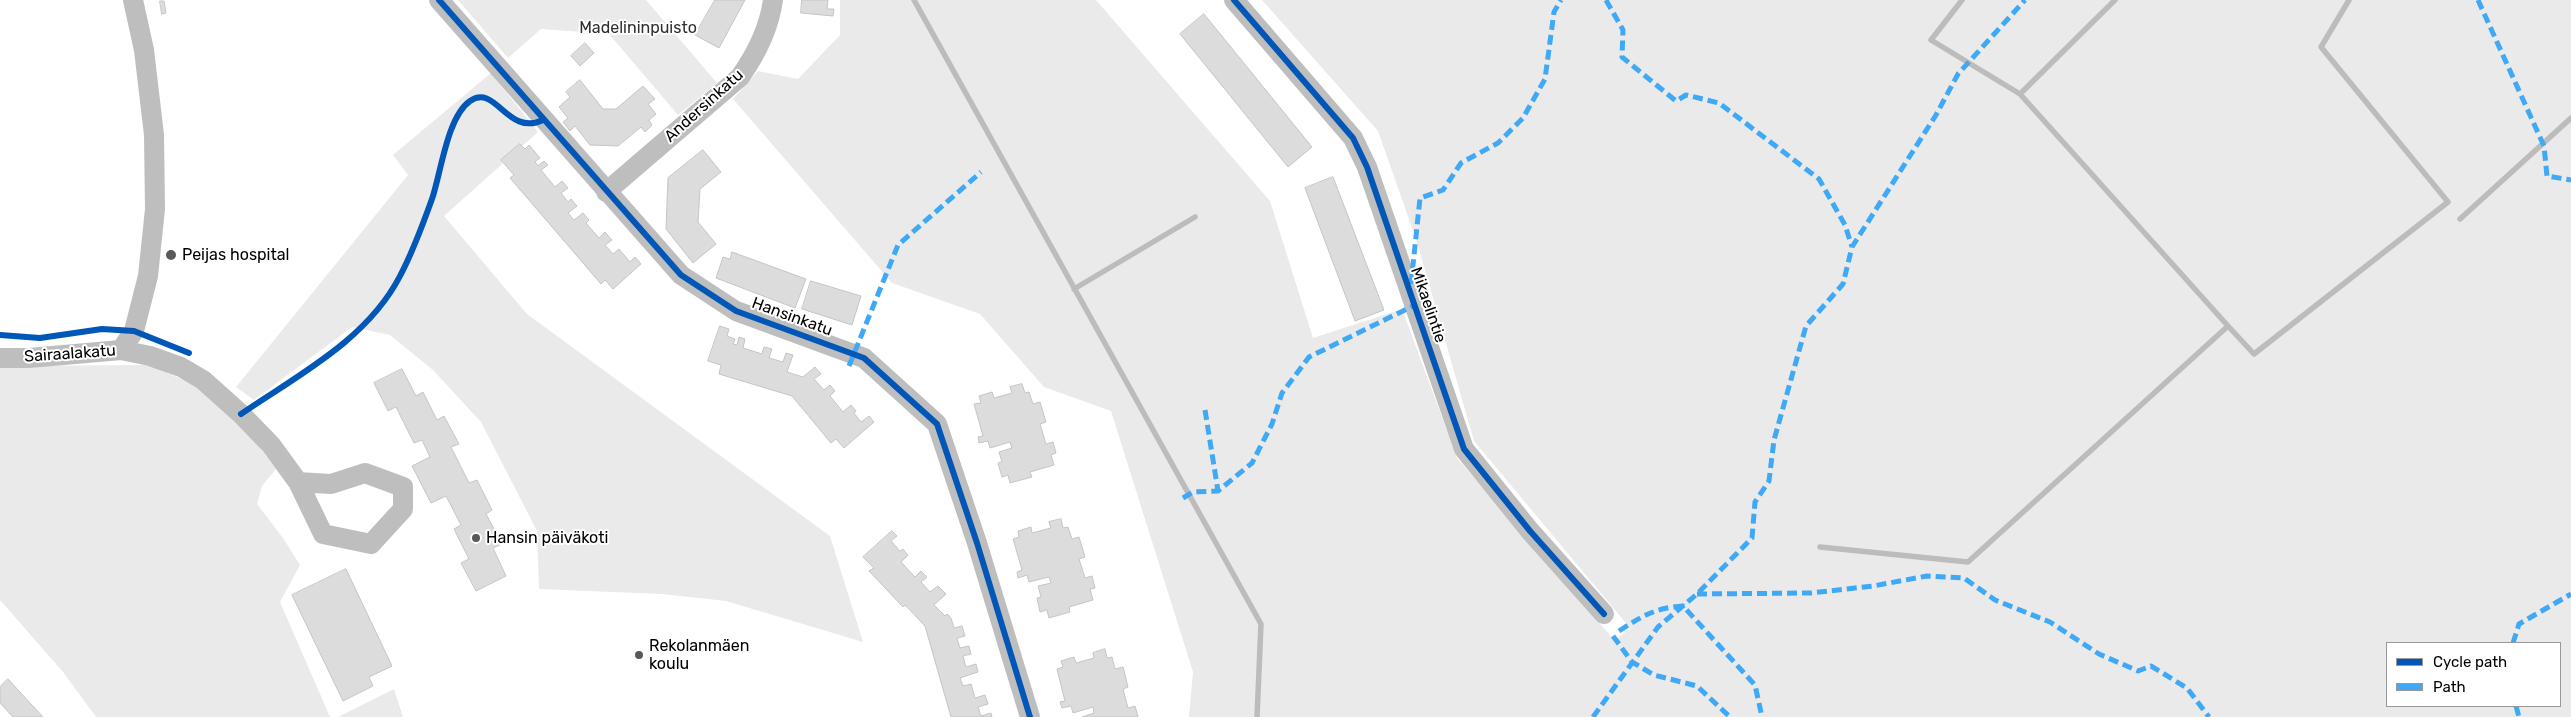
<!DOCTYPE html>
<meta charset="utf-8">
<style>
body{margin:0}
#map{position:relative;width:2571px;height:717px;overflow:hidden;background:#fff;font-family:Rubik,sans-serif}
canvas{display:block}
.legend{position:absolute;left:2386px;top:642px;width:175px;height:65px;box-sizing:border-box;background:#fff;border:1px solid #999;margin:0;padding:6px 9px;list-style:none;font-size:15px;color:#000}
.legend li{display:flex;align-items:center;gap:10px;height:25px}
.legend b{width:25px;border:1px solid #999}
</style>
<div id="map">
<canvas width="2571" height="717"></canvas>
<ul class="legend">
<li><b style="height:6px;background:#0057b8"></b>Cycle path</li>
<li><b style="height:6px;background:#3fa9f5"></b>Path</li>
</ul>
</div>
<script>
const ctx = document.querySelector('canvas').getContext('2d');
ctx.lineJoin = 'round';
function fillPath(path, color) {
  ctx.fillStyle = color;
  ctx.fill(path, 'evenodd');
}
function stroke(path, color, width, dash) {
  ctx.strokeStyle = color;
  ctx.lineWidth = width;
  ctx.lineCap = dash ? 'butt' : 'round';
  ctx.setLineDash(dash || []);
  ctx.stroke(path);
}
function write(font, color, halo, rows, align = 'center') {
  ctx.font = font + ' Rubik,sans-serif';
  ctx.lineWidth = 4;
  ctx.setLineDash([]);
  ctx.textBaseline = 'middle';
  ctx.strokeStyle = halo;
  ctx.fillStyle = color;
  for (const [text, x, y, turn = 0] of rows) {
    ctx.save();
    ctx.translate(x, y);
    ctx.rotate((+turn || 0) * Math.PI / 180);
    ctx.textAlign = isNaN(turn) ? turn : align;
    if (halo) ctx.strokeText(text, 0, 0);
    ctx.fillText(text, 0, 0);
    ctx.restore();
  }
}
const green = new Path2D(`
 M458,0h188l71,83 -39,32 -69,-81 -68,-5 -33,29z
 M840,0h256l174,201 43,137 89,-29 55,149 158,183 15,-13 -156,-187 -58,-202 -38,-108 -116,-131h1309v717h-1382l4,-45 -82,-261 -67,-24 -64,-73 -88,-31 -159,-184 25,-28 40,8 42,-44zM2387,643h173v63h-173z
 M491,73l47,59 -94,84 83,98 303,222 33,106 -137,-41 -64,-7 -123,-5 -2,-58 -56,-109 -48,-52 -43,-35 -38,-8 -98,73 -18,-13 172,-212 -15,-20z
 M149,365c15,7 32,13 46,21 31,20 60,53 81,83l-14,17 -5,18 26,34 17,27 -20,37 50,115h-234l-33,-45 -63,-72v-234z
 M394,689l9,28h-65z`);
const stream = new Path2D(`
 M914,0l347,624 -4,93
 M1962,0l-31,40 89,54
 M2460,219l111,-101
 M1074,289l121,-72
 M2228,326l26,28 194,-152 -127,-155 28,-47
 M1820,547l148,15 260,-236 -208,-232 95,-94`);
const building = new Path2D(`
 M715,0h30l-26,48 -24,-13z
 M802,0h26l-1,9h7l-1,7 -32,-3z
 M160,1h4l2,12 -4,1z
 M1204,14l108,133 -24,20 -108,-133z
 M585,43l9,10 -14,13 -9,-10z
 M580,80l23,29h13l27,-23 12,13 -7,5 8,10 -7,6 3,5 -7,7 -4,-5 -23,19 -28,-1 -15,-19 -5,5 -7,-9 5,-4 -9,-11 11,-10 -4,-5z
 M520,144l5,5 4,-4 11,13 -5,4 3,4 6,-5 4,4 -7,5 14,17 7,-6 6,7 -7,5 7,9 3,-3 6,7 -9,7 6,7 9,-7 6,7 -3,3 13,15 6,-6 7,8 -7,5 8,9 6,-5 11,13 5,-5 6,7 -28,25 -8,-9 -4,4 -91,-106 4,-3 -13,-15z
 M703,150l18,22 -21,17 -2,33 18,22 -23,19 -27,-34 2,-51z
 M1333,177l51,133 -29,11 -50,-133z
 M732,252l74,27 -11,29 -79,-30 7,-21 7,2z
 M811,281l50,15 -9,29 -50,-16z
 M720,326l9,3 -2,7 8,3 -2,5 4,1 2,-8 6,2 -2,9 19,6 2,-7 8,2 -3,9 14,4 3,-9 7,2 -6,17 16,5 12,-10 6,7 -7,5 10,11 6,-5 5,6 -5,5 13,16 8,-7 5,6 -2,2 7,9 8,-6 5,6 -30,26 -8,-9 -5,4 -39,-47 -73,-22 2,-9 -13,-4z
 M402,369l14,27 7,-4 14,28 7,-4 15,28 -8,3 18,36 8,-3 15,30 -6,4 16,30 -9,4 13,28 -30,15 -15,-28 8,-4 -15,-30 7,-4 -15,-29 -15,7 -19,-37 18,-9 -8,-17 -8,3 -18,-36 -8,4 -14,-28z
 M1022,384l3,9 4,-1 4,12 7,-2 6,20 -6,2 6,20 7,-2 3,11 -5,2 3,10 -24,7 2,5 -22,6 -2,-8 -6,2 -4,-14 4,-1 -3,-10 13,-4 -2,-6 -20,6 -2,-7 -9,2 -1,-6 5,-1 -9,-32 7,-1 -2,-7 13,-4 2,6 18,-5 -2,-6z
 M1061,519l2,9 5,-1 4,12 7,-2 6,20 -6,2 6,19 7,-2 3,12 -5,1 3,11 -24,7 1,5 -21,6 -2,-8 -7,2 -3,-14 4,-1 -3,-11 13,-3 -2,-6 -20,5 -2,-7 -9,3 -1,-6 5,-2 -9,-31 6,-2 -1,-6 13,-4 1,6 19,-5 -2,-6z
 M892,531l5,5 -6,5 9,10 3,-2 5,6 -7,7 14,15 6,-6 6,6 -6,5 9,10 8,-6 8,8 -12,11 11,11 2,-2 4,4 3,10 8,-2 3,10 -8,2 3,10 9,-2 2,8 -8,2 3,11 10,-3 2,8 -18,6 3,8 8,-2 4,14 10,-3 3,9 -10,3 3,9 10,-3 1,4h-41l-26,-91 -20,-21 -2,2 -34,-36 5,-3 -11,-11z
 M346,569l46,97 -23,11 4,9 -30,15 -51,-106z
 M1105,649l2,9 5,-1 3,12 8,-2 5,20 -5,2 5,19 7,-2 3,11h-56l12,-4 -1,-6 -20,6 -2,-7 -9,2 -2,-6 5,-1 -8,-32 6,-2 -2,-6 13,-4 2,6 18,-5 -1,-5z
 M8,679l35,38h-30l-13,-14v-16z`);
const minor = new Path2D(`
 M439,0l242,275 55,36 128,47 73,66 40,119 53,174
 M1234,0l119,138 14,29 97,282 66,82 74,83
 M606,192l134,-115c17,-24 29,-48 33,-77
 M121,350l13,-19 14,-55 7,-67 -1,-74 -10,-85 -11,-50
 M0,358h29l92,-8 29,6 31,11 22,13 38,34 30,31 27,37 25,52 48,10 32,-35v-22l-38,-14 -34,11 -33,-2`);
const quiet = new Path2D(`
 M1606,0l17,30 -1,27 54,44 10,-6 33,8 100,76 26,46 7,22
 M2478,0l66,146 3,30 24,4
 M1411,284l9,-86 23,-8 18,-27 37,-20 25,-25 22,-39 9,-67 7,-12
 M849,366l49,-121 83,-73
 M1205,410l13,81
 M1183,498l10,-6 25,-1 34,-28 20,-39 10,-31 27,-36 104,-51
 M1697,594l114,-1 62,-7 54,-10 37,2 31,22 55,22 49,32 39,17 13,-5 36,22 22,29
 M1619,631c23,-15 36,-23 64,-25l72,79 7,32
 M1613,636l19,26 22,13 43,11 33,31
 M2513,643l6,-19 52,-30
 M2516,706l3,11
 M1593,717l65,-90 39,-33 55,-56 3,-36 14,-21 5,-41 32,-114 37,-42 9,-37 84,-132 22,-41 67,-74`);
const cycleway = new Path2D(`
 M439,0l242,275 55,36 128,47 73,66 40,119 53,174
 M1234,0l119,138 14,29 97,282 66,82 74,83
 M0,335l40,3 62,-9 32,2 55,22
 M241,414c57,-39 126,-74 159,-138 13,-24 23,-52 32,-77 9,-26 15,-82 38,-98 26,-18 37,36 73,19`);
const markers = [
 [171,255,6,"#595959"],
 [476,538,5,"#595959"],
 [639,655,5,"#595959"]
];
const parkNames = [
 ["Madelininpuisto",638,28]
];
const streetNames = [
 ["Andersinkatu",704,106,-42],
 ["Mikaelintie",1428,305,71],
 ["Hansinkatu",792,317,20],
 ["Sairaalakatu",70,354,-4]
];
const poiNames = [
 ["Peijas hospital",182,255],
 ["Hansin päiväkoti",486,538],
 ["Rekolanmäen",649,646],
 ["koulu",649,664]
];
fillPath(green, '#eaeaea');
stroke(stream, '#bcbcbc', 5.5);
fillPath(building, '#dcdcdc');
stroke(building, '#c5c5c5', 1);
stroke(minor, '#bebebe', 20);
stroke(quiet, '#3fa9f5', 5, [10, 5]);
stroke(cycleway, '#0057b8', 6);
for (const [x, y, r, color] of markers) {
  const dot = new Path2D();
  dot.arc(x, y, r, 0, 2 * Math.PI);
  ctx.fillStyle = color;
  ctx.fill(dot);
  stroke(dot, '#fff', 2);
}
write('16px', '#2f2f2f', '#fff', parkNames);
write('16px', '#000', '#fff', streetNames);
write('16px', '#000', '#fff', poiNames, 'left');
</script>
